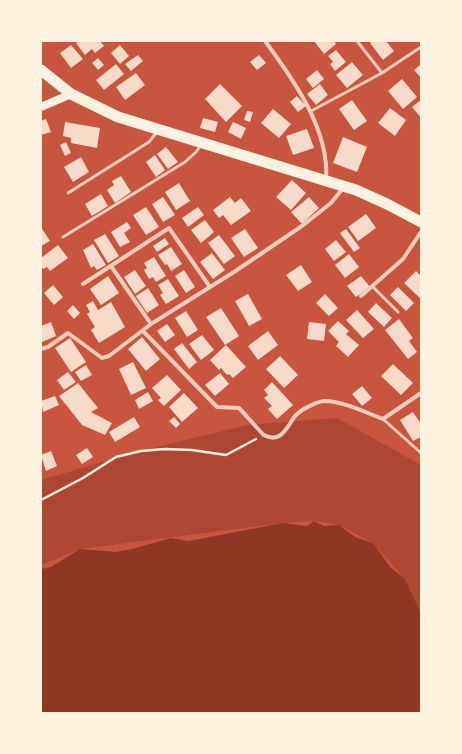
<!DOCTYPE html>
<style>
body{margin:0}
#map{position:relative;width:462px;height:754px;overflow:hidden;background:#c8553d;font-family:"Open Sans",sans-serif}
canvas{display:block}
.frame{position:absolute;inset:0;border:42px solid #fff3e0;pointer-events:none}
</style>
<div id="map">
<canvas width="462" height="754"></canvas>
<div class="frame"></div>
</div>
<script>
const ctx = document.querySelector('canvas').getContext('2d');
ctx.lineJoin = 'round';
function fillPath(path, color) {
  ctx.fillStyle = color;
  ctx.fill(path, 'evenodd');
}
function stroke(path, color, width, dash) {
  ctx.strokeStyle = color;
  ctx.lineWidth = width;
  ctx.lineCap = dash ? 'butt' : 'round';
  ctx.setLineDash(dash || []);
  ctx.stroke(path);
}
const green = new Path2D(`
 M337,418l84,47v152l-17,-39 -31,-35 -34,-18 -25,-4 -31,2 -203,26 -39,16v-85l103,-30 104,-25z`);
const water = new Path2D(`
 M314,521l10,5 15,-1 16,12 18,6 18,25 13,10 14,29 3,9v97h-380v-144l10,-2 29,-18 36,3 16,-3 39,-11 18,3 94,-18 24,3z`);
const building = new Path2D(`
 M78,41h22l4,5 -9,7 -3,-4 -7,6 -9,-12z
 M314,41h20l2,3 -12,10z
 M372,41h14l8,10 -11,9 -13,-17z
 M71,45l12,14 -12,9 -11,-15z
 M120,45l9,11 -9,8 -9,-11z
 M336,50l10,12 -11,9 -5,-7 3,-2 -5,-6z
 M138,55l5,6 -12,10 -6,-7z
 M259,55l7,8 -9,7 -7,-8z
 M98,58l6,7 -6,5 -6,-7z
 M352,62l11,13 -16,13 -11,-13z
 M116,64l8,10 -20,16 -8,-10z
 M421,64v14l-7,-8z
 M317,70l7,9 -11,9 -7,-9z
 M136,73l9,12 -20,15 -9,-13z
 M402,79l15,18 -14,12 -15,-18z
 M220,84l22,22 -16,16 -21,-23z
 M320,84l8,11 -12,10 -9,-11z
 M297,96l9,10 -8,6 -8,-10z
 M352,100l15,21 -13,9 -15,-21z
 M421,100v18l-9,-11z
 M390,108l16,12 -11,16 -17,-13z
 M273,109l18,15 -12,14 -18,-15z
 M247,111l6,1 -3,10 -6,-2z
 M203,118l15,4 -3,10 -15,-4z
 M46,119l5,13 -10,3v-14z
 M65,122l35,6 -3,20 -26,-5v-5l-8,-2z
 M233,122l13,6 -5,11 -13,-7z
 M307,129l7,19 -21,7 -7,-19z
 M343,137l24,10 -10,25 -24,-9z
 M66,142l5,11 -6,3 -5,-11z
 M166,147l12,15 -10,7 -11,-15z
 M155,155l10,15 -9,7 -10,-15z
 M81,157l8,15 -16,10 -9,-15z
 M121,176l10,16 -16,11 -8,-13 7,-5 -2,-4z
 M292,180l14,13 -15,17 -15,-13z
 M179,183l11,18 -14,9 -11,-18z
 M101,194l7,12 -16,10 -7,-12z
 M163,197l12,18 -12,7 -11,-18z
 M230,197l5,6 6,-5 10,13 -20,14 -8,-10 -4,3 -6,-8z
 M309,197l10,11 -17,16 -11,-12z
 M146,207l13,20 -13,8 -13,-20z
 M198,207l6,8 -16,12 -6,-9z
 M366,214l10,14 -18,13 -10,-14z
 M205,220l9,12 -13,11 -10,-13z
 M127,222l4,6 -7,5 6,9 -10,5 -9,-15z
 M41,227l9,14 -9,5z
 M245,229l13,19 -14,9 -13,-19z
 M346,229l14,19 -6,4 -14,-19z
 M105,234l14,22 -11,7 -14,-23z
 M219,235l16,21 -11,8 -16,-21z
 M165,238l4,6 -12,8 -4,-6z
 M336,240l10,12 -12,9 -9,-12z
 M93,244l13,21 -9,5 -3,-4 -3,2 -8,-18z
 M58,245l10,13 -18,13 -3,-4 -4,2 -2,-3v-8z
 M171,247l11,17 -11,7 -4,-7 -2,1 -7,-10z
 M212,253l13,17 -12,9 -13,-17z
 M349,254l10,13 -14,11 -10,-13z
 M154,257l12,19 -10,6 -3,-5 -4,2 -5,-9 3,-2 -3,-5z
 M301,265l11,17 -14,9 -12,-16z
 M135,270l11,16 -11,8 -11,-17z
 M184,270l11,17 -9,6 -11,-17z
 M416,271l5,5v23l-17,-16z
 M108,276l11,17 -18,12 -11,-16z
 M361,276l9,11 -14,10 -9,-11z
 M168,279l11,17 -13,8 -6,-9 3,-2 -5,-8z
 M53,285l10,12 -9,8 -10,-12z
 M398,287l16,16 -8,8 -16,-16z
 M148,288l11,17 -12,8 -11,-17z
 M248,294l14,25 -13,7 -14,-25z
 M325,294l13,14 -9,8 -13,-13z
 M93,301l5,9 13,-8 14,25 -26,16 -8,-13 4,-3 -8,-13 3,-2 -4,-7z
 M376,303l16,15 -8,9 -16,-15z
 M73,305l7,8 -6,6 -7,-8z
 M221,308l18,28 -14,9 -19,-28z
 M357,310l17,19 -11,9 -17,-18z
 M186,311l12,19 -11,7 -12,-19z
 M399,319l14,19 -4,3 8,11 -9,7 -23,-29z
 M338,321l11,10 -3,3 13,11 -11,12 -12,-11 3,-4 -11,-11z
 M51,322l5,14 -14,6 -1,-16z
 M309,322l17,2 -2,17 -17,-2z
 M167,324l8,11 -10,7 -8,-11z
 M268,331l10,14 -20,15 -10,-14z
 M202,335l12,15 -13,10 -12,-16z
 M142,337l18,22 -14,12 -18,-22z
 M70,338l16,24 -15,10 -16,-24z
 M182,343l15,19 -8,7 -15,-20z
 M226,345l20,22 -13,11 -4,-4 -2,1 -6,-7 -2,2 -9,-10z
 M280,356l18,19 -14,13 -18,-19z
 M133,362l13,26 -15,7 -12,-26z
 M393,364l20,19 -12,12 -20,-19z
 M86,365l6,10 -11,6 -6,-9z
 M68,372l8,10 -12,8 -7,-10z
 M220,373l9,11 -14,12 -10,-11z
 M167,375l14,15 -17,16 -6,-6 3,-2 -9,-10z
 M272,382l21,23 -16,14 -9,-10 4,-3 -8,-8 4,-3 -4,-5z
 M78,383l20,25 -7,4 21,11 -7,12 -23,-10 -23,-29z
 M362,386l10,12 -10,8 -10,-12z
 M148,392l5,9 -14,8 -4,-9z
 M184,393l14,15 -16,14 -13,-15z
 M55,396l4,9 -16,7 -2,-11z
 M413,412l8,12v13l-8,4 -13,-21z
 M134,417l6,10 -25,15 -6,-10z
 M174,417l6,7 -4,4 -7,-7z
 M87,448l6,9 -11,7 -6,-9z
 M51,451l6,15 -11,5 -5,-16z`);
const path = new Path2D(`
 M41,500l42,-22 33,-21 25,-6 24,-2 27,1 34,5 30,-16`);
const service = new Path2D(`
 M357,41l25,32
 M311,111l71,-38 39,-26
 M68,193l81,-51 8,-10
 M63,237l122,-75 11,-10 5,-7
 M373,287l25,25
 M383,419l38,34`);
const minor = new Path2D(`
 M265,41c28,38 65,89 61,139
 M111,266l40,58
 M83,284l86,-56 41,59
 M361,296l42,-37 18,-27
 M143,331l74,76 22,1c4,4 23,26 25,27 18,10 24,-11 32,-20 6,-6 20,-13 28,-14 19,0 40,11 59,18l38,-26
 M41,349l7,-2 20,-14 34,25 7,-2 42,-32 83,-52 68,-46 29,-23 13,-16`);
const secondary = new Path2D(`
 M41,107l30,-13`);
const trunk = new Path2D(`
 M41,70l30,24 47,23 238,73 31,14 34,18`);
fillPath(green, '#ae4732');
fillPath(water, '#8f3625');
fillPath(building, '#f7dbc8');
stroke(path, '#fff3e0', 2.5);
stroke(service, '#f1ccb7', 3);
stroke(minor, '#f1ccb7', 4);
stroke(secondary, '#fff3e0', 8);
stroke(trunk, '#fff3e0', 11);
</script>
